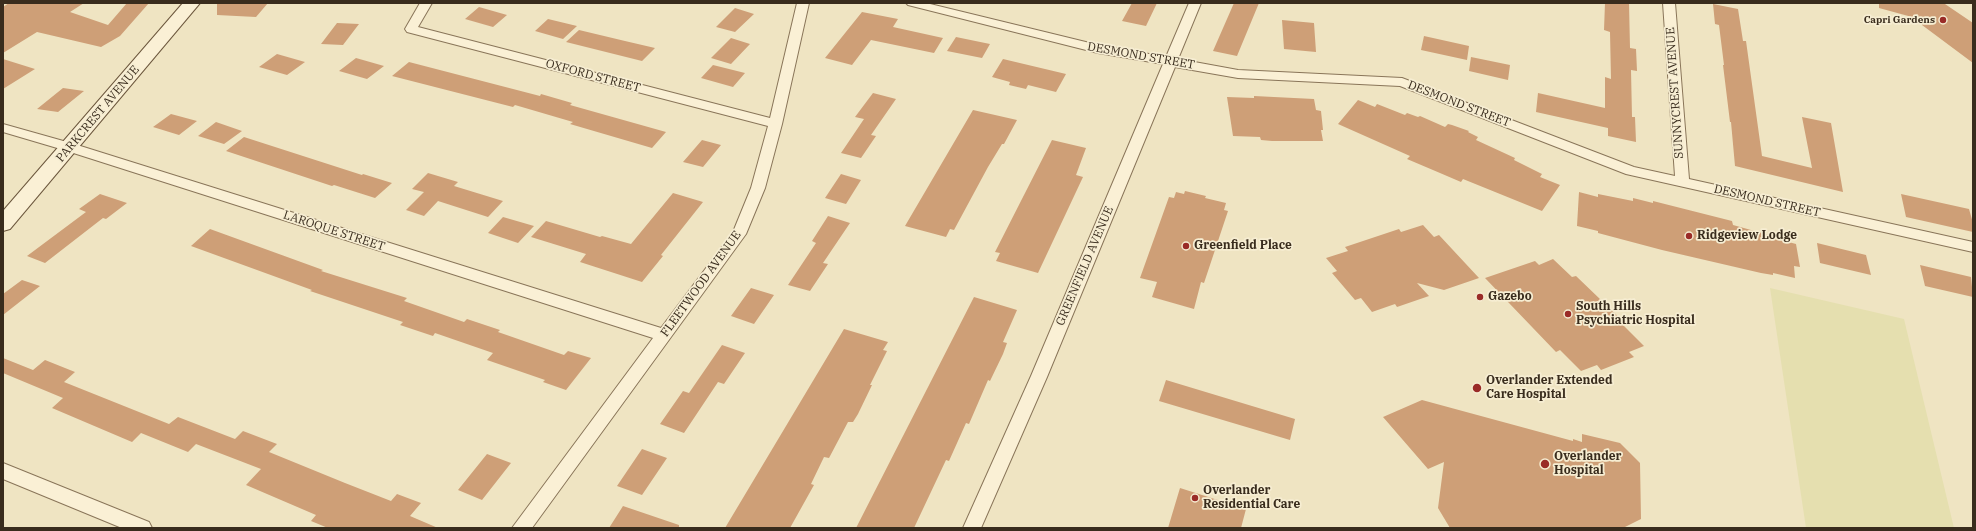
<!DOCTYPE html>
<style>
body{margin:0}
#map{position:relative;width:1976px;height:531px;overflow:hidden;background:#efe4c2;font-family:"IBM Plex Serif",serif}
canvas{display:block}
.frame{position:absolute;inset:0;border:4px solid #392c1d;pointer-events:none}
</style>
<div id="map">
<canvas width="1976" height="531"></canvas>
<div class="frame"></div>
</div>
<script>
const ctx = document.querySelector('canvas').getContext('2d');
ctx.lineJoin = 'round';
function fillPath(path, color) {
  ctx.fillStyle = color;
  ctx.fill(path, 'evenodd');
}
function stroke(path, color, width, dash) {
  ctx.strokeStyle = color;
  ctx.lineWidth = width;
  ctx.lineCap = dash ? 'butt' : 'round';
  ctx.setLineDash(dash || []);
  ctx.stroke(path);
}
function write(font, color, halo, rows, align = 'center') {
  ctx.font = font + ' "IBM Plex Serif",serif';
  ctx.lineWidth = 3.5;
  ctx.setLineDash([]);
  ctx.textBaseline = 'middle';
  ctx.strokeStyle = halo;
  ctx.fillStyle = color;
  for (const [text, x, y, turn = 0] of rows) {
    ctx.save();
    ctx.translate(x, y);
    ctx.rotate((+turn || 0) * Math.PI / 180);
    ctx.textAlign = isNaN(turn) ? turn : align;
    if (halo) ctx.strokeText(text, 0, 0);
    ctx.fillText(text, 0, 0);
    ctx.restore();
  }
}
const farmland = new Path2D(`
 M1770,288l134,31 50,209h-148z`);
const building = new Path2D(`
 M9,3h75l-14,9 38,13 19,-22h22l-29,33 -19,11 -64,-15 -34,21v-46z
 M217,3h51l-12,14 -39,-2z
 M1132,3h25l-11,23 -24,-5z
 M1234,3h25l-22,53 -24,-5z
 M1605,3h24l1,45 6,1 1,22 -6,-1 1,47h3l1,25 -28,-6v-8l-72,-16 2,-19 67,15v-31l6,2 -1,-47 -6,-2z
 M1879,3l66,1 28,19v40l-51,-38 1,-5 -44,-12z
 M1713,4l25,5 5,32h3l16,115 50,12 -10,-51 29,6 12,69 -108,-26 -4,-44h-1l-7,-57h1l-5,-40 -4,-1z
 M479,7l28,8 -14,12 -28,-8z
 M735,8l19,6 -19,18 -19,-5z
 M862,12l36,7 -5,8 50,11 -9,15 -63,-13 -19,25 -27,-7z
 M548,19l29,7 -14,13 -28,-8z
 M1282,20l32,3 2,29 -32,-3z
 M337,23l22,1 -16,21 -22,-1z
 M579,30l46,11 30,7 -13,13 -76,-19z
 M1424,36l45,10 -2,14 -46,-10z
 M956,37l34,7 -8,14 -35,-7z
 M731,38l19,6 -19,20 -20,-6z
 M277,54l28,8 -18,13 -28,-8z
 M1471,57l39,8 -2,15 -39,-9z
 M356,58l28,8 -17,13 -28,-8z
 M3,59l32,10 -32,20z
 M1003,59l63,15 -10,18 -28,-7 -2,4 -17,-4 1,-3 -18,-5z
 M409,62l131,34 1,-2 31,9 -2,2 96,27 -14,16 -82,-24 3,-2 -58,-17 -2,2 -121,-31z
 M713,65l32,8 -12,14 -32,-9z
 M63,88l21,3 -26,21 -21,-3z
 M873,93l23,6 -25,36 5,1 -15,22 -20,-5 23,-34 -9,-2z
 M1254,96l60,3 2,11 5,1 2,19h-2l2,11h-51l-11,-1 -1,-3 -27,-1 -6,-39 27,1z
 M1358,100l17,7 2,-3 28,11 2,-2 11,4 2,-1 25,11 3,-3 4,1 17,6 -1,1 10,5 -2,3 39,18 -1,2 28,14 -2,3 20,8 -18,26 -79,-32 -2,3 -21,-9 -33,-14 3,-3 -72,-32z
 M973,110l44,10 -13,24h-2l-14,23 -34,63 -4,-1 -4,8 -41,-11z
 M171,114l26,7 -18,14 -26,-8z
 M216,122l26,9 -18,13 -26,-8z
 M244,137l118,38 1,-1 29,9 -17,15 -41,-13 -2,1 -106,-35z
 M702,140l19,5 -18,22 -20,-5z
 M1052,140l34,8 -10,27 7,2 -45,96 -42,-12 4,-8 -5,-1z
 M428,173l30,9 -4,4 49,15 -15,16 -50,-16 -14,15 -18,-6 18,-18 -12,-3z
 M841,174l20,6 -15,24 -21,-6z
 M1185,191l21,5 -1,2 21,5 -2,7 4,1 -24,72 -3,-1 -7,27 -42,-12 5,-15 -17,-4 29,-81 5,1 2,-6 8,2z
 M1579,192l19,5v-3l35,7v-3l20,5v-2l79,20 1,4 36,10v2l27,7 4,23 -6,-1 1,12 -22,-5v2l-12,-2 -99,-23 -64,-17v-2l-21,-5z
 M673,193l30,9 -42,53 2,1 -21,26 -62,-20 6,-8 -55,-17 15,-16 54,16 2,-1 29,8z
 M100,194l27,9 -21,16 -3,-1 -58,45 -18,-7 59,-44 -7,-3z
 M1901,194l68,15 4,14v9l-67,-15z
 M828,216l22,7 -27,40 5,1 -18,27 -22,-6 28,-42 -4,-2z
 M503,217l31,9 -16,17 -30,-10z
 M1423,225l11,12 5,-2 40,43 -35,12 -27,-7 12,13 -32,11 -2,-3 -23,8 -11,-14 -6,2 -23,-27 5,-2 -11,-13 22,-7 -3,-4 54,-18 2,3z
 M210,229l113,41 -2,1 86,27 -3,3 60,21 3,-3 33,11 -2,2 66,23 4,-4 23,7 -25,32 -23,-8 2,-2 -58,-20 6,-7 -58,-20 -2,3 -33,-11 3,-3 -93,-31 2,-1 -121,-44z
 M1817,243l49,12 5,20 -51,-12z
 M1553,259l19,18 4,-1 50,48 -3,1 21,21 -15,6 5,5 -33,13 -4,-5 -16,6 -21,-21 -4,2 -71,-74 50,-17 4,4z
 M1920,265l51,12 2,20 -48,-11z
 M22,280l18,6 -37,29v-21z
 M751,288l23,7 -20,29 -23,-8z
 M974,297l43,13 -14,32 4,1 -4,11 -13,27 -2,-1 -19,44 -3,-1 -17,38 -3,-1 -32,68h-58z
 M844,329l44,13 -5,8 4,1 -17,34h2l-14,29 -5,8h-5l-19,36 -5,-1 -13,27 3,1 -24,43h-65z
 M722,345l23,8 -21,31 -6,-2 -34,51 -24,-9 23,-33 6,2z
 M3,358l30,12 12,-10 30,12 -11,10 105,42 9,-7 57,22 8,-8 34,13 -8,8 76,31 46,18 6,-7 24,9 -11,13 28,12h-110l-17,-7 5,-6 -70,-30 15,-16 -65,-25 -8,8 -47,-19 -9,9 -80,-34 11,-10 -60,-25z
 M1166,380l129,39 -5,21 -131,-39z
 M1422,400l151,41v-2l9,3v-8l38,9 20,20 1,56 -18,9h-173l-12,-20 6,-46 -16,7 -45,-52z
 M642,449l25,9 -25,37 -25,-9z
 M487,454l24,9 -29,37 -24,-10z
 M1180,488l66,21 -5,19h-73z
 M623,506l56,19v3h-70z`);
const street = new Path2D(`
 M420,3h12l-14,24 352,91 27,-115h12l-27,121 -17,64 -19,46 -214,294h-20l141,-190 -589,-188 -61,-18v-8l71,20 587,184 72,-96 18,-44 17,-62 -361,-94 -2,-3z
 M906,3h20l172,42 68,12 23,-54h12l-23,56 60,11 164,8 232,89 41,9 -12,-173h12l14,176 284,63v10l-347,-78 -226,-88 -162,-8 -63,-11 -128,310 -66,151h-18l68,-152 132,-312 -65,-11 -190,-48z
 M3,463l146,59 3,6h-30l-119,-49z`);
const secondary = new Path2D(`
 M183,3h17l-190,226 -7,2v-20z`);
const markers = [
 [1943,20,4,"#9a2b27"],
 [1689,236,4,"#9a2b27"],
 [1186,246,4,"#9a2b27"],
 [1480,297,4,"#9a2b27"],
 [1568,314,4,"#9a2b27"],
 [1477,388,5,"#9a2b27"],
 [1545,464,5,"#9a2b27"],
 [1195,498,4,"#9a2b27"]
];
const farPoinames = [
 ["Capri Gardens",1935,20]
];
const streetNames = [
 ["DESMOND STREET",1141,56,10],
 ["OXFORD STREET",593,76,15],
 ["SUNNYCREST AVENUE",1675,93,-94],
 ["DESMOND STREET",1459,104,21],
 ["PARKCREST AVENUE",98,114,-50],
 ["DESMOND STREET",1767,201,13],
 ["LAROQUE STREET",334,231,18],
 ["GREENFIELD AVENUE",1085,266,-67],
 ["FLEETWOOD AVENUE",701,284,-54]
];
const poiNames = [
 ["Ridgeview Lodge",1697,236],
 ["Greenfield Place",1194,246],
 ["Gazebo",1488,297],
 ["South Hills",1576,307],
 ["Psychiatric Hospital",1576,321],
 ["Overlander Extended",1486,381],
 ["Care Hospital",1486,395],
 ["Overlander",1554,457],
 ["Hospital",1554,471],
 ["Overlander",1203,491],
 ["Residential Care",1203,505]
];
fillPath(farmland, '#e5dfaf');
fillPath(building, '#ce9f77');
stroke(street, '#897559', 2);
stroke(secondary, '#6b563c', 2);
fillPath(street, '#faf0d5');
fillPath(secondary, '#faf0d5');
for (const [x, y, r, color] of markers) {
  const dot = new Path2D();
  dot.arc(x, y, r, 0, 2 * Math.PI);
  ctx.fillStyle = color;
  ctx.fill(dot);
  stroke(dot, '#f6edd2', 1.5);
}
write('bold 10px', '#392c1d', '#f6edd2', farPoinames, 'right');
write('12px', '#392c1d', '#f6edd2', streetNames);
write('bold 12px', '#392c1d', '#f6edd2', poiNames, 'left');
</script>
